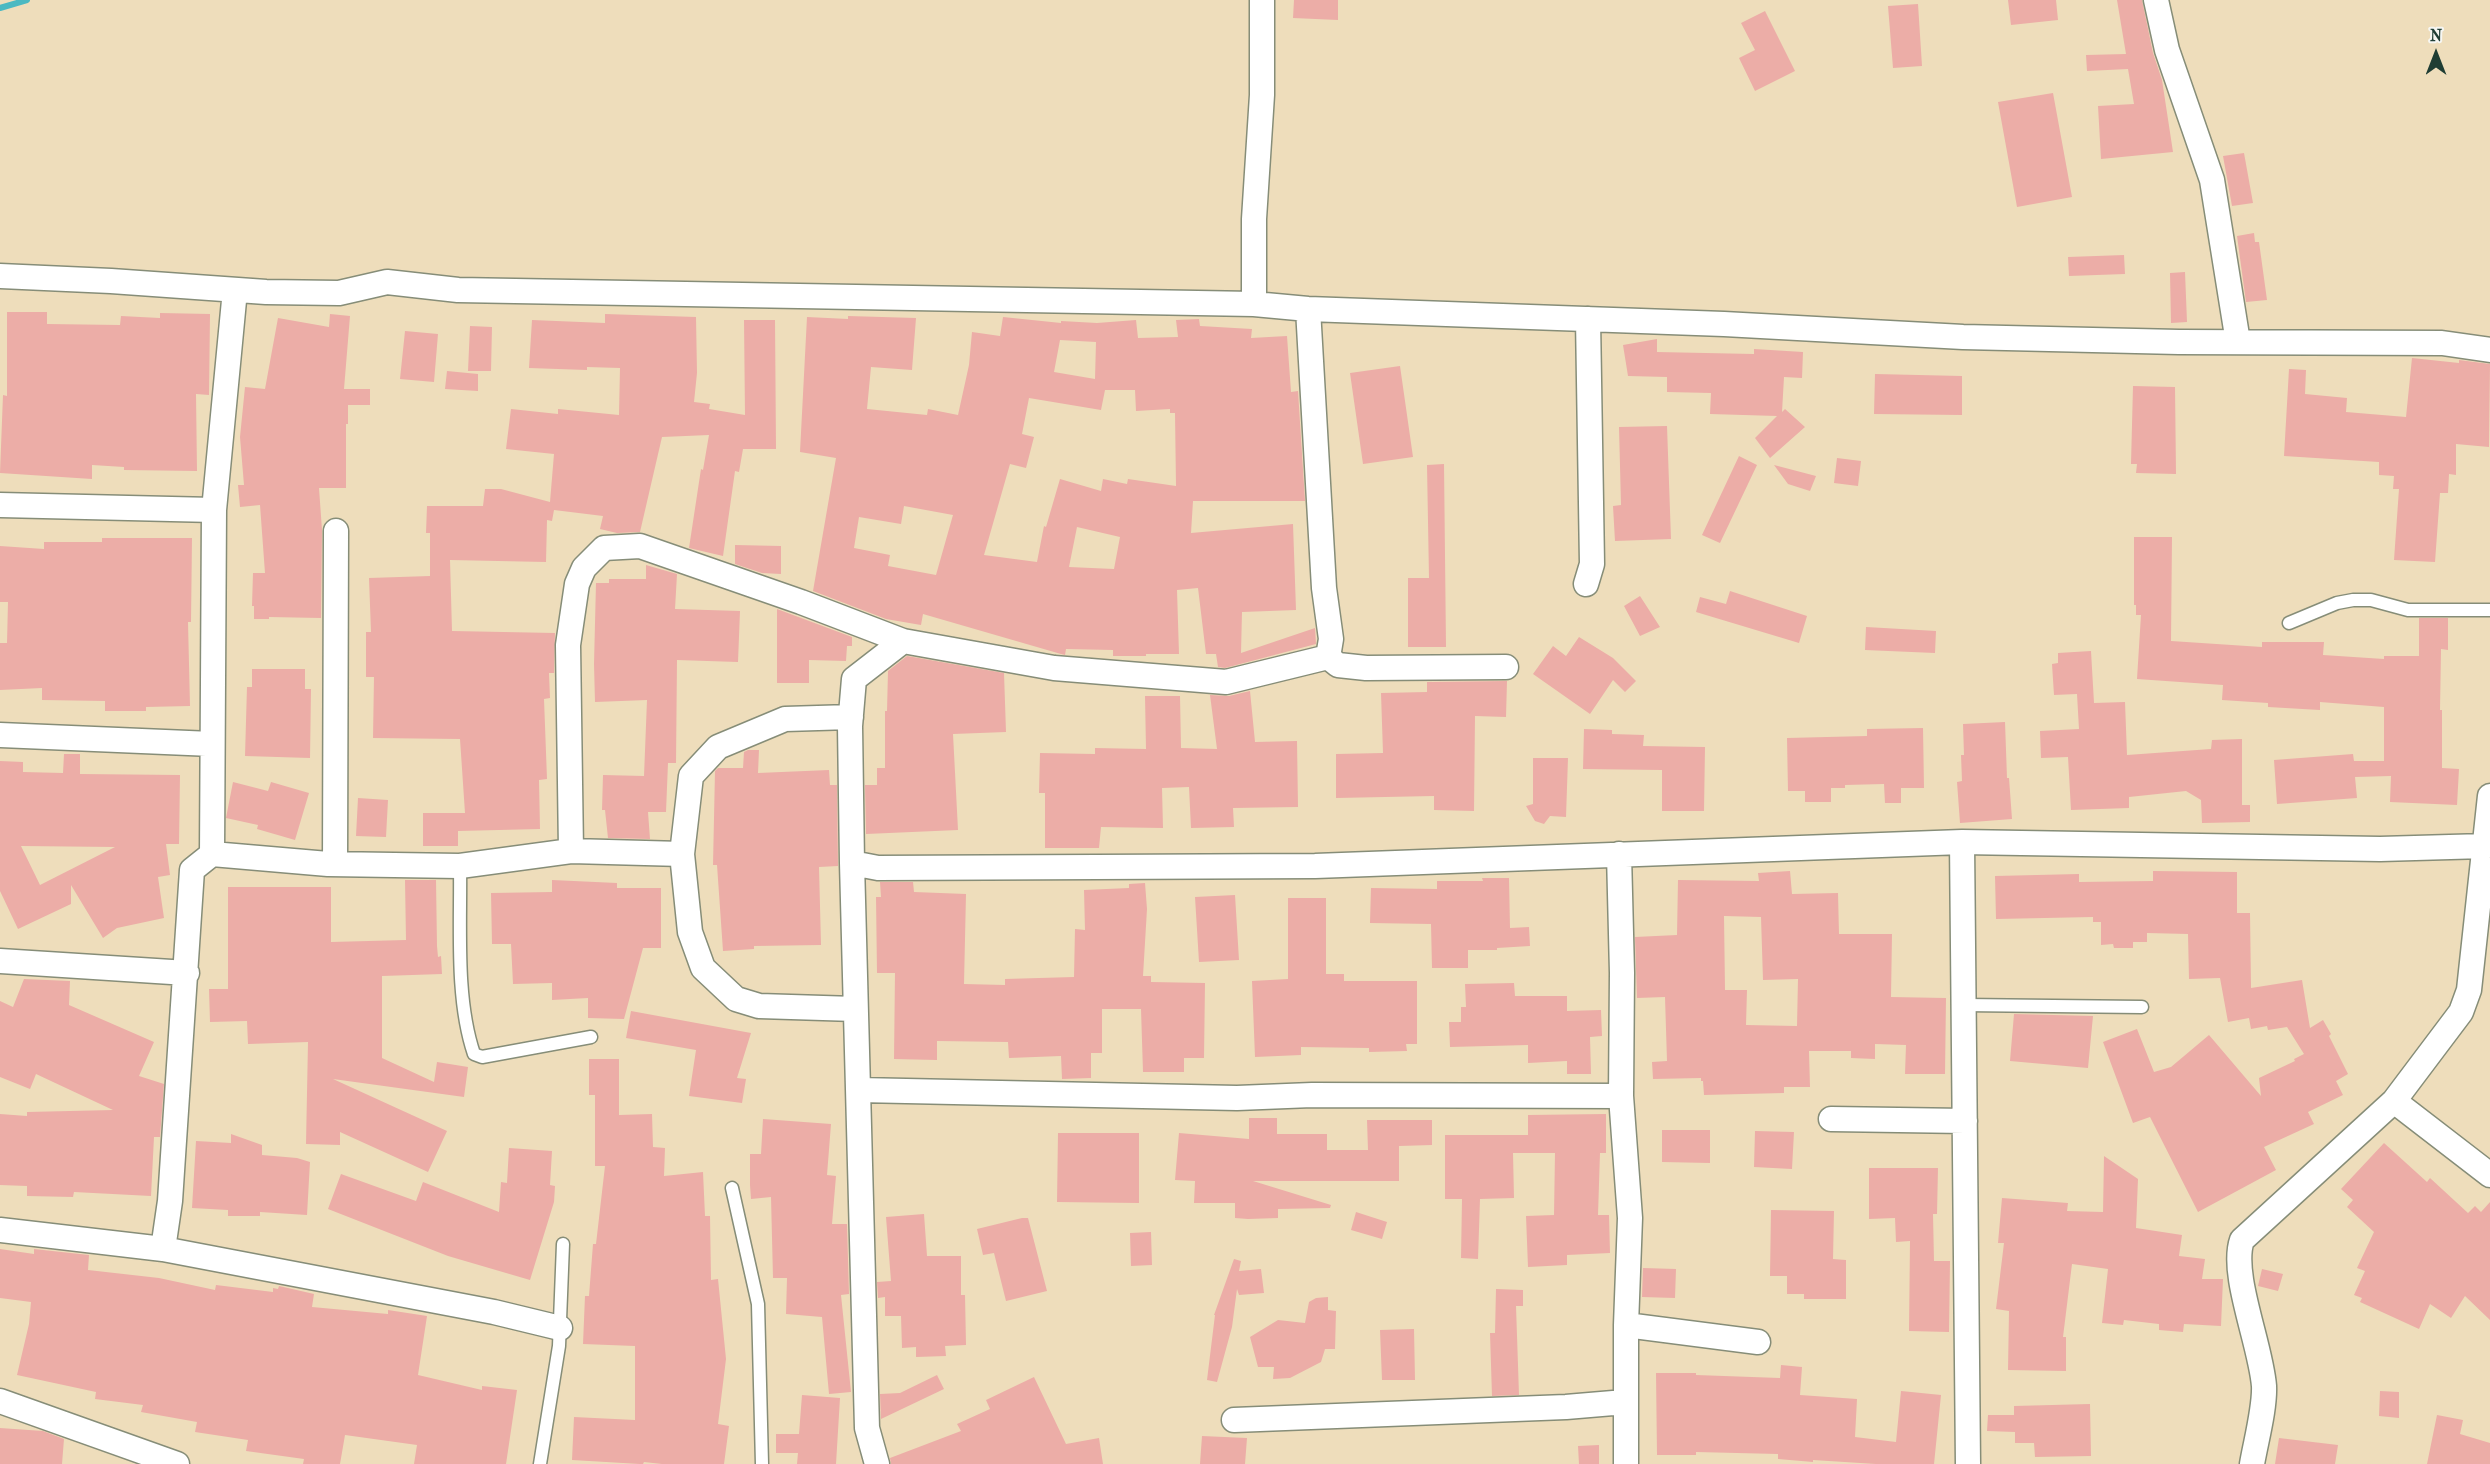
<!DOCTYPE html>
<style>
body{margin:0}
#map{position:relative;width:2490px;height:1464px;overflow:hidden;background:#edb;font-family:"IM FELL French Canon",serif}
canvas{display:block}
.north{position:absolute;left:2406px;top:24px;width:60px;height:60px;-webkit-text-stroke:4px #f6f6f2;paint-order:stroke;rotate:0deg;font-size:16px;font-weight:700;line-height:24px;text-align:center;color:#1f3d34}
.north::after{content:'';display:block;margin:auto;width:21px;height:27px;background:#1f3d34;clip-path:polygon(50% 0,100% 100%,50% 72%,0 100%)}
</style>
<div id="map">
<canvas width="2490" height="1464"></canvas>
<div class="north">N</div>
</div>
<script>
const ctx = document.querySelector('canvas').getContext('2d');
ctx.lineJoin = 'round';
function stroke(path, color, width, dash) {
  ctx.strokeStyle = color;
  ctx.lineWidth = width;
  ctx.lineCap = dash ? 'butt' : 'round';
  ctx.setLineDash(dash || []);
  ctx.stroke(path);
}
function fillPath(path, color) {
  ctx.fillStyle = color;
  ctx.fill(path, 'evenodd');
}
const stream = new Path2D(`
 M0,8l27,-8`);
const building = new Path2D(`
 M1294,0h44v20l-45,-2z
 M2008,0h48l2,20 -47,5z
 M2117,0h25l11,53 9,27 11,72 -72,7 -3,-53 36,-2 -6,-35 -41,2 -1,-16 40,-1z
 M1918,4l4,62 -29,2 -5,-62z
 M1765,11l30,60 -40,20 -16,-33 16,-8 -14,-27z
 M2053,93l19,104 -55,10 -19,-105z
 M2244,153l9,50 -21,3 -9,-50z
 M2254,233l1,9h4l8,58 -21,2 -9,-66z
 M2124,255l1,19 -56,2 -1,-19z
 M2185,272l2,50 -16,1 -1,-50z
 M7,312h40v12l73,1 1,-9 39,2v-5l50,1 -1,81 -13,-1 1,77 -73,-1v-3l-32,-2v14l-92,-6 3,-78 4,1z
 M330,314l20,2 -6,73h26v16h-22v19h-2v64h-27l3,42 -1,88 -52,-1v2h-15v-13h-2l1,-33h12l-5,-68 -20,2 -2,-22h6l-4,-48 5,-50 20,2 13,-71 51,9z
 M605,314l91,3 1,56 -3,29 16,2 -1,5 36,6 -1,-95h31l1,129h-33l-4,23 -4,-1 -12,85 -34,-8 12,-79 2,1 6,-35 -47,2 -22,95 -23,1 -17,-4 3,-13 -49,-6 -2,11 -5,-1 -1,42 -96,-2 2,71 103,2 -1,40h-5l1,25 -6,1 3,80 -8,1 1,49 -82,2v15h-35v-33h42l-5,-74 -87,-1 1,-61h-8v-45h5l-2,-54 61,-2v-43h-4l1,-27h56l2,-17h16l49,13 4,-48 -48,-5 5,-40 47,5v-5l61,6 1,-47 -33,-1v3l-58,-2 3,-48 73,3z
 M848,316l68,2 -4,52 -41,-3 -4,42 60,6 1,-6 30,6 11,-50 3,-33 28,4 3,-19 58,6v-2l36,2 39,-3 2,18 40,-1 -2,-17 23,-1 1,7 52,3 -1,9 36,-2 4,56 7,-1 7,110h-112l-2,32 102,-9 3,86 -54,2 -1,41 74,-25 1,16 -91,24 -7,-1 -2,-13h-10l-8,-66 -21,2 2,64h-33v2h-33v-6l-47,-1 -1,6 -4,-1 -138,-40 -2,11 -35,-6 -73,-28 23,-133 -36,-6 7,-135 41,2zM1060,340l36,2 -1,37 -41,-7zM1105,390h30l1,21 34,-2v4h5l1,73 -48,-7 -1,5 -24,-5 -2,12 -41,-12 -14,48 -2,-1 -7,36 -53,-7 26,-91 16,4 8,-31 -12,-3 7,-36 72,12zM904,506l49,9 -17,60 -48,-9 2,-11 -36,-7 5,-31 42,7zM1077,527l43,10 -6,32 -45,-2z
 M470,326l22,1 -1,44h-23z
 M405,331l33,3 -4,48 -34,-3z
 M1657,339v13l97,2v-5l49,3 -1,26 -18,-1 -2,35 3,-3 20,18 -35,31 -15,-20 22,-22 -67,-2 1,-21 -44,-1v-15l-39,-1 -5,-31z
 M2412,358l47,5v-3l31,4 -1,83 -33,-3v31l-7,-1 -1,19h-8l-5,69 -41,-2 5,-71h-6l1,-13 -15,-1v-13l-95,-6 5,-87 17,1 -1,24 42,4 -1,14 60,5z
 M1400,366l13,91 -50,7 -13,-91z
 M447,371l31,3v17l-33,-2z
 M1875,374l87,2v39l-88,-1z
 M2133,386l42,1 1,87 -40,-1 1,-9h-6z
 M1667,426l4,113 -56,2 -2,-35 8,-1 -2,-78z
 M1739,456l18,9 -37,78 -18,-8z
 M1837,458l24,3 -3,25 -24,-3z
 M1444,464l2,183h-38v-69h21l-2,-113z
 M1774,465l42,11 -6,15 -22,-7z
 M2134,537h38l-1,104 91,6v-5h62l-1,13 61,4v-3h35v-38h29v32l-7,-1 -1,61h2v58l17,1 -2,36 -67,-3 1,-26 -36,1 2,21 -80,6 -3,-44 79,-6 1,7h30v-54l-64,-5v8l-52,-3v-4l-46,-3 1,-15 -86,-6 4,-64h-5v-10h-2z
 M102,538h90l-1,84h-3l2,84 -44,1v4h-41v-10l-63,-1v-12l-42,2v-47h7l1,-41h-8v-56l44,3v-7h58z
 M735,545l46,1v28l-19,-1 -27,-9z
 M646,565l31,9 -2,35 65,2 -2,51 -61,-2 -1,103h-8l-2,49h-18l2,27 -42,-1 -3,-28h-3l1,-35 41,1 3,-76 -52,2 -1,-38 2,-81h13v-4h37z
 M1730,591l77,25 -8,27 -103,-31 4,-15 26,7z
 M1640,596l20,31 -20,9 -16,-30z
 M777,609l75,28v9h-5l-1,15 -37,-1v23h-32z
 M1866,627l70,4 -1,22 -70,-3z
 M1579,637l34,21 23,23 -11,11 -12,-12 -23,34 -57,-40 20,-28 13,10z
 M2091,651l3,52 31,-1 2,53 84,-6 1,-9 30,-1v66h8v17l-48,1 -1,-23 -15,-9 -57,6v11l-58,2 -3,-53 -27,1 -1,-27 39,-2 -2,-35 -23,1 -2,-31 6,-1v-10z
 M907,656l97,17 2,59 -53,2 5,96 -92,4 -1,-49h12v-17h8v-57h2l1,-40z
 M252,669h53v20h6l-1,69 -65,-2 2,-69h5z
 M1507,681l-1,36 -31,-1 -1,95 -40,-1v-14l-98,2v-44l47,-1 -2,-60 46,-1v-10z
 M1250,691l5,51 42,-1 1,66 -65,1 1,19 -43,1 -2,-41 -27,1 1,40 -62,-1 -2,21h-54v-55h-6l1,-40 55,1v-6l51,1 -1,-53h35l1,52 36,1 -7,-54 19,1z
 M2005,722l2,56h2l3,41 -52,4 -3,-41 5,-1 -1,-26h3l-1,-31z
 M1923,728l1,60h-23v15h-16l-1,-19 -39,1v3h-14v14h-26v-11h-17l-1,-53 80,-2v-7z
 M1584,729l28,1v4l32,1 -1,11 62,1 -1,64h-42v-41l-79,-1z
 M748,750h11l-1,23 71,-3 1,15h7l1,81 -19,1 2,78 -67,1v3l-31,2 -6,-86h-4l2,-94 3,-3h25l1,-16z
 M64,754h16v20l100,1 -1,69h-13l4,31 -12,2 6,41 -47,10 -14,10 -32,-53v19l-53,25 -18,-38v-130l23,1v10l40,1zM21,846l94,1 -75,38z
 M1533,758h35l-2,59 -16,-1 -6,8 -9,-3 -9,-15 7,-2z
 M233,782l35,9 3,-9 38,11 -14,47 -38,-11 1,-4 -32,-7z
 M358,798l30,2 -2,37 -30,-1z
 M1790,871l2,23 46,-1 1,41h53l-1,63 55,1 -1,76h-40l1,-29 -31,-1v15l-24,-1v-7h-42l1,36h-26v6l-80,2 -1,-14h-2v-3l-48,1 -1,-17 15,-1 -2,-64 -28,1 -2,-61 42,-2 1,-55 81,1 -1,-8zM1724,916l37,1 2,63 35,-1 -1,47 -51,-1 1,-35h-22z
 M2153,871l84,1v41h13l1,75 51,-8 8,48 13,-8 8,14 -2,2 19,38 -12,7 7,14 -35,17 6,12 -50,23 12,23 -78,42 -48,-95 -17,6 -30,-81 34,-13 17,43 17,-5 38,-32 52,61 -2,-18 36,-17 -1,-2 10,-5 -17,-27 -19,3 -1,-4 -16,3 -2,-11 -21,4 -8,-44 -31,1 -1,-45 -41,-1v9h-14v6h-19l-1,-4 -12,1v-23h-8v-5l-97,2 -1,-43 84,-2v8l74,-1z
 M1482,878h27l1,50 19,-1 1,19 -33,2v2h-29v18h-36l-1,-44 -61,-1 1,-35 66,1v-8h46z
 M405,880h31l1,66 1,11 3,-1 1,18 -60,2v82l52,24 3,-20 31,5 -4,30 -131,-18 114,52 -19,41 -88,-40v13l-34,-1 2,-102 -60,2 -1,-23 -37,1 -1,-33h19v-102h103v55l75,-2z
 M552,880l65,3v5h44v60h-18l-19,71 -36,-1v-20l-36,2v-17l-39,1 -2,-40h-19l-1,-51 61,-1z
 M880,882h33l1,10 52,2 -2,90 41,1v-6l69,-2 1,-48 10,1 -1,-40 45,-2v-4l16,-1 2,26 -4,67h8v6l54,1 -1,75h-20v14h-41l-2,-63h-39v44h-11v25l-29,1 -1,-23 -52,2 -1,-16 -71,-1v19l-43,-1 1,-86h-18l-1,-76h5z
 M1235,895l4,65 -40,2 -4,-65z
 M1288,898h38v76h18v7h73v63h-11l1,7 -38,1v-4l-68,-1v8l-46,2 -3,-76 36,-2z
 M24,979l46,2 -1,24 85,37 -15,34 25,8 -4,53h-6l-3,59 -77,-4 -1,5 -46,-1v-10l-27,-1v-71l27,2v-4l86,-2 -77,-36 -6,15 -30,-12v-76l13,6z
 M1514,983l1,13h52v15l34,-1 1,26 -12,1 1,37h-24v-13l-39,2v-18l-78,2 -1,-25h12v-15h5l-1,-23z
 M631,1011l120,22 -14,45 9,1 -4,24 -53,-7 7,-46 -70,-12z
 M2014,1014l79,2 -5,52 -78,-7z
 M589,1059h30v56l33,-1 1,33 12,1 -1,28 39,-4 2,44h5l1,64 7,-1 8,80 -8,65 11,2 -5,38h-62l-18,-2 -1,2h-3l-68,-4 2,-43 61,3v-74l-52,-2 2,-48h4l4,-52h3l9,-78h-10v-71h-6z
 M1606,1114v39h-6l-2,62h11l1,38 -43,2v10l-39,2 -2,-51 28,-1 1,-62h-42l1,45 -34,1 -2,60 -17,-1 1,-59h-17v-64h83v-20z
 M1249,1118h28v16h50v16h41l-1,-30h65v25l-33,1v35h-146l78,24 -1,3 -52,1v9l-30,1 -13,-1v-15h-41l1,-22 -20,-1 4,-47 70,6z
 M763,1119l68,5 -4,51 9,1 -4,48h15l2,70 -8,1 10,97 -22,2 -7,-77 -36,-3 1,-36h-14l-2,-81 -20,2 -1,-14v-31h11z
 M1662,1130h48v33l-48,-1z
 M1755,1131l39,1 -2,37 -38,-2z
 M1058,1133h81v70l-82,-1z
 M231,1134l31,11v10l35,3 13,4 -3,53 -47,-3v4h-32v-6l-36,-2 4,-67 35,2z
 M2384,1143l43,39 3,-4 38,35 7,-7 6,6 9,-10v118l-25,-24 -14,22 -21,-14 -11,25 -59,-27 2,-4 -8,-3 11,-24 -8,-3 17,-36 -27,-25 6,-7 -12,-11z
 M509,1148l43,3 -2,34 5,1 -1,16 -24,78 -82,-24 -120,-47 13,-35 75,27 7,-19 76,30 2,-30 6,1z
 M2104,1156l34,23 -2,49 46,7 -3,21 26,3 -3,20h21l-2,47 -37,-2 -1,8 -24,-2v-6l-35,-4 -1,5 -21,-2 6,-54 -36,-5 -9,73h3v34l-58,-1 1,-59 -13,-2 8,-66h-6l4,-45 66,5 -1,8 36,1z
 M1869,1168h69l-1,46h-4l1,47h16l-1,71 -40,-1 1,-90 -14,1 -1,-24 -26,1z
 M1771,1210l63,1 -1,48 13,1v39h-42v-5h-17v-18h-17z
 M1356,1212l31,10 -5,17 -31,-9z
 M924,1214l3,42h34v39h4l1,50 -21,1 1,10 -30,1v-10l-14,1 -1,-32h-16v-19l-7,1 -1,-16 14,-1 -5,-64z
 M1022,1218h6l19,73 -41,10 -12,-48 -11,2 -6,-26z
 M1151,1232l1,33 -21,1 -1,-33z
 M0,1249l34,5v-5l55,6 -1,15 71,8 56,12 1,-5 57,7v-4l5,1 1,-3 35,8 -2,13 76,7v-4l39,6 -9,59 64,15v-4l35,4 -11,74h-92l3,-19 -72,-10 -5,29h-37l1,-5 -58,-8 2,-11 -53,-8 2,-10 -56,-10 2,-7 -48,-6 1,-7 -79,-17 12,-51 2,-22 -31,-4z
 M1234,1259l7,2 -2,10 22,-2 3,24 -25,2 -2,-6 -5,38 -15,55 -10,-2 8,-65h-1z
 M1643,1268l33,1 -1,29 -33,-1z
 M2262,1269l21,5 -5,17 -20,-5z
 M1496,1289l27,1v16h-7l3,89 -27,1 -2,-63h5z
 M1328,1297v13l8,1 -1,38h-10l-4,13 -31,16 -17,1 1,-12h-16l-8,-30 28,-17 27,3 4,-21 7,-4z
 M1414,1329l1,51h-33l-2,-50z
 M1781,1365l21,2 -2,28 57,4 -2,38 41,5 5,-51 40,4 -7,69h-58l-63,-4v2l-35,-3v-5l-82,-2v3h-39l-1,-82h40v2l84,3z
 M937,1375l7,14 -63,30 -1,-25 20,-1z
 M1034,1377l32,67 33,-6 4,26h-212l-1,-6 71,-27 -4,-7 33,-15 -4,-9z
 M2380,1391l19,1v26l-20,-2z
 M802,1395l38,3 -4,66h-39l1,-11h-22v-19h23z
 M2090,1404l1,52 -56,1 -1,-14h-19v-11l-28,-1 1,-16h26v-9z
 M2437,1415l26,5 -3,14 30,9v21h-63z
 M0,1428l43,3 21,8 -2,25h-62z
 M1202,1436l45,2 -2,26h-45z
 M2279,1438l59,7 -3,19h-60z
 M1599,1445v19h-20l-1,-18z`);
const lane = new Path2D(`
 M2289,623l48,-20 16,-3h18l37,10h82
 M460,866c1,59 -5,132 14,188l8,3 109,-20
 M1964,1005l178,2
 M732,1188l26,116 4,160
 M540,1464l19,-118 4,-102`);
const street = new Path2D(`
 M2156,0l11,50 45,130 26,162
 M0,276l111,5 155,11 73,1 48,-11 71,8 796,14 54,5 416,15 239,13 216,5 263,1 48,7
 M1254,304v-85l8,-124v-95
 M1308,309l16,279 7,51 -3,18
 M0,505l214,5
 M1586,584l6,-20 -4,-245
 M903,641l-49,38 -4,47 2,137 26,5 437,-2 647,-24 418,7 105,-3
 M851,717l-66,2 -67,28 -27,29 -9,78 8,78 13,36 33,31 23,7 96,3
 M0,735l212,9
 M1962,842l6,622
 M571,851l-3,-206 9,-61 7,-16 20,-20 36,-2 161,56 102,39 151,27 172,14 102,-25 10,8 28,3 140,-1
 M212,854l2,-344 21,-220
 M1619,854l3,119 -1,123 9,122 -4,107v139
 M852,863l15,565 10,36
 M335,864l1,-333
 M0,961l187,12
 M859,1090l378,8 75,-3 309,1
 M2394,1101l96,74
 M1831,1119l134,2
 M0,1230l163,19 331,63 66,16
 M163,1249l7,-48 22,-331 20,-16 116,10 132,2 111,-15 111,3
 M1626,1325l132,17
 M0,1401l177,63
 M1234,1420l332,-13 59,-5
 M2252,1464c4,-23 13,-56 12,-78 -3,-41 -34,-112 -22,-146l152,-139 67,-89 8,-22 21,-194`);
stroke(stream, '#4bb9c2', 6);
fillPath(building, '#ecada7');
stroke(lane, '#868d78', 15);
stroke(street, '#868d78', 27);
stroke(lane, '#fff', 12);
stroke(street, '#fff', 24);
</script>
